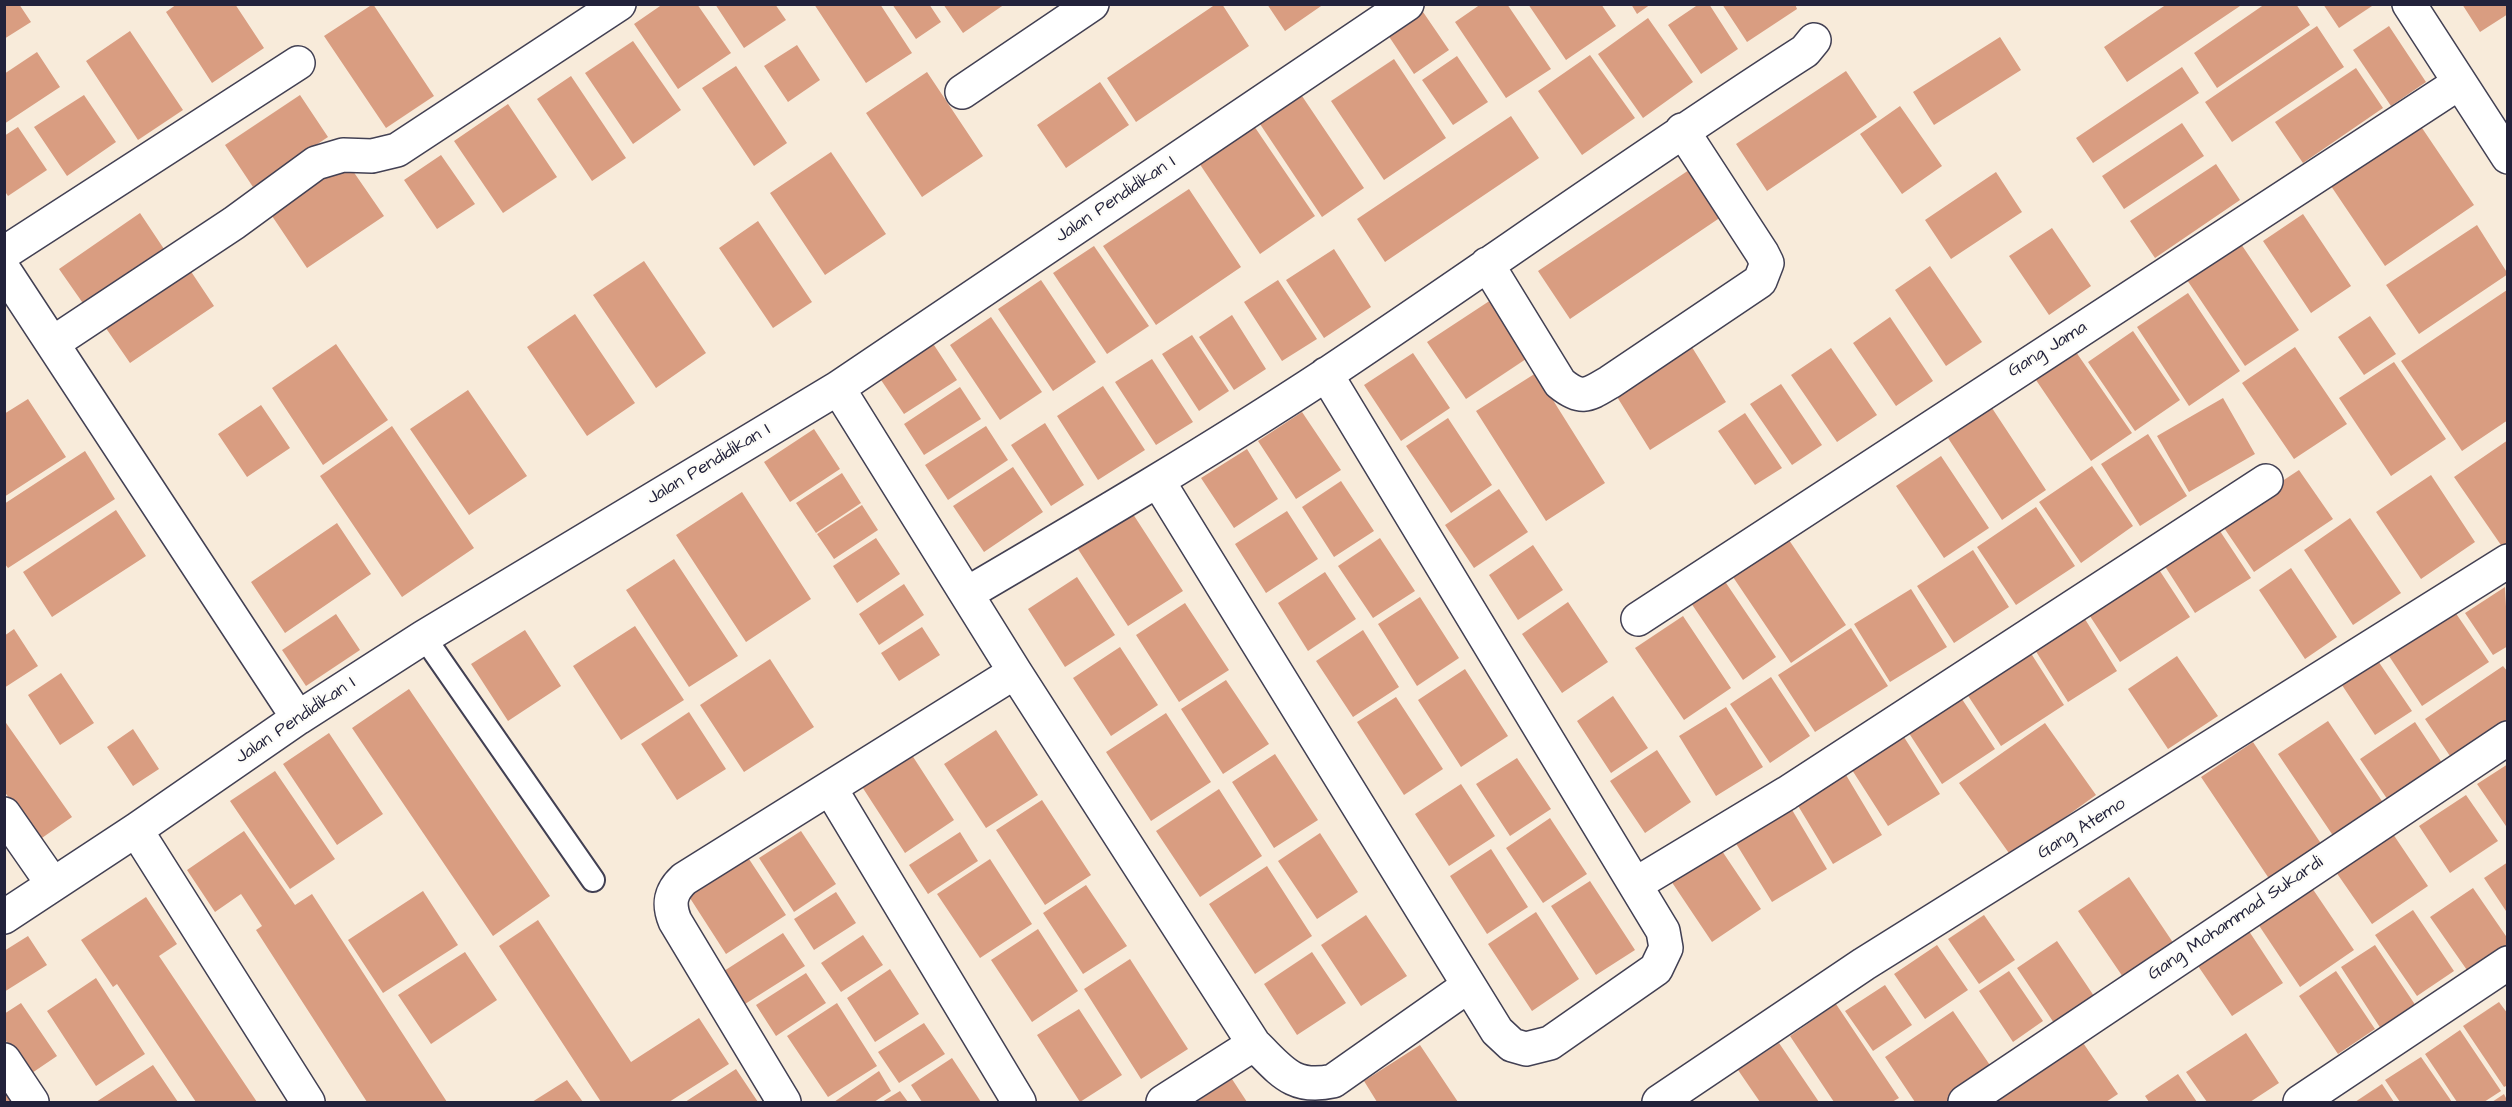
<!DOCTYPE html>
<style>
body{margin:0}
#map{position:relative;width:2512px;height:1107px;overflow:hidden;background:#f8ebda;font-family:"Architects Daughter",sans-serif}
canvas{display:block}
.frame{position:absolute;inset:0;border:6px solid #22223b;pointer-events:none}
</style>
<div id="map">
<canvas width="2512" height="1107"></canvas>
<div class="frame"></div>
</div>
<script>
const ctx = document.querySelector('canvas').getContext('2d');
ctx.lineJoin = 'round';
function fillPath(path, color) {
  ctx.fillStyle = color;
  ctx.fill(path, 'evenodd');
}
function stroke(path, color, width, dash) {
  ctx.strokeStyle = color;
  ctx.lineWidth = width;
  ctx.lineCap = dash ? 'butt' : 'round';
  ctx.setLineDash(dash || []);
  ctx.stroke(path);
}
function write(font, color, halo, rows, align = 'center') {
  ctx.font = font + ' "Architects Daughter",sans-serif';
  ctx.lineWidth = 4.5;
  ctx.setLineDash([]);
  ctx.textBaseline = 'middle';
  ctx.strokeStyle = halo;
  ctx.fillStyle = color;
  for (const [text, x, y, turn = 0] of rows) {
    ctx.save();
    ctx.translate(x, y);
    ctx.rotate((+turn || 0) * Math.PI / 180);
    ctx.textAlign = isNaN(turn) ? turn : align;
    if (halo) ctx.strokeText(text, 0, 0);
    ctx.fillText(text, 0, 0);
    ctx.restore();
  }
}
const building = new Path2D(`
 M4,4h15l12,18 -27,17z
 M177,4h58l29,44 -52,35 -46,-71z
 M373,4l61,92 -48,32 -62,-92z
 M663,4h34l34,49 -53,36 -44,-65z
 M715,4h60l11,16 -42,28z
 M814,4h66l32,49 -46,30z
 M892,4h37l12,18 -25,17z
 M943,4h62l-42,29z
 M1216,4h6l27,42 -113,76 -29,-44z
 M1267,4h57l-39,27z
 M1481,4h26l44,65 -45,29 -51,-76z
 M1528,4h73l15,22 -50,34z
 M1631,4h20l-14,10z
 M1699,4h10l29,45 -37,25 -33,-49z
 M1722,4h73l2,5 -50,33z
 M2167,4h76l-116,78 -23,-35z
 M2265,4h31l14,21 -93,63 -23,-35z
 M2323,4h52l-36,24z
 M2462,4h46v10l-28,18z
 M1421,9l28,41 -35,24 -28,-42z
 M1648,18l45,64 -50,36 -45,-64z
 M2317,26l27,41 -112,75 -27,-40z
 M2389,26l37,56 -35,24 -38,-56z
 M130,31l53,79 -45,30 -52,-79z
 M2000,37l21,33 -87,55 -21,-33z
 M633,41l48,69 -48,34 -48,-71z
 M797,45l23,35 -32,22 -24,-36z
 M37,52l23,35 -56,37v-50z
 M1590,55l45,63 -53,37 -44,-64z
 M1457,56l31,46 -35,23 -31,-45z
 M1394,59l52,79 -62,42 -53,-79z
 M736,66l51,77 -33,23 -52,-78z
 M2182,67l17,26 -106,70 -17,-25z
 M2356,68l27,40 -80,55 -28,-41z
 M1846,71l31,46 -110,74 -31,-47z
 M927,72l56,84 -61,41 -56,-84z
 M571,76l55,82 -34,23 -55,-82z
 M1100,82l29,43 -63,43 -29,-43z
 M84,95l32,47 -49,34 -33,-49z
 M300,95l28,42 -75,50 -28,-42z
 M1302,96l62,92 -42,29 -62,-93z
 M508,104l49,73 -54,36 -49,-72z
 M1900,106l42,60 -40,28 -42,-60z
 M1511,116l28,42 -154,104 -28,-43z
 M1252,123l63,93 -55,38 -63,-94z
 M2182,123l22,33 -80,53 -22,-33z
 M2420,125l54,80 -89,61 -54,-80z
 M18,127l29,43 -39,26 -4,-6v-54z
 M831,152l55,82 -61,41 -55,-82z
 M441,155l34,49 -38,25 -33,-49z
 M344,158l40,58 -77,52 -39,-58z
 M2216,164l24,36 -85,58 -25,-37z
 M1692,168l32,47 -154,104 -32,-48z
 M1996,172l26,40 -71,47 -26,-39z
 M1189,189l52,78 -85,58 -53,-79z
 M140,213l28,42 -81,54 -28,-40z
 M2303,214l48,72 -40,27 -48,-72z
 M758,221l54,81 -39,26 -54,-80z
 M2477,225l31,49 -89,60 -33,-49z
 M2052,228l39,58 -42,29 -40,-59z
 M2239,241l60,89 -54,36 -60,-89z
 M1094,246l55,80 -42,28 -54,-81z
 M1334,249l37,58 -47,31 -38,-58z
 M644,261l62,92 -50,35 -63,-93z
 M186,264l28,42 -84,57 -29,-42z
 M1930,266l52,76 -36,24 -51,-76z
 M1041,280l55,82 -43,29 -55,-82z
 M1278,280l39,59 -35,22 -38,-59z
 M2507,290l1,130 -46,31 -61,-90z
 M2188,293l52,78 -51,35 -52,-79z
 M1497,296l38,57 -69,46 -39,-57z
 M575,314l60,89 -48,33 -60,-89z
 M1232,315l34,54 -32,21 -35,-53z
 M2370,316l26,38 -32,21 -26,-38z
 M991,317l51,75 -42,28 -50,-75z
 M1890,317l43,64 -37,25 -43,-63z
 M2133,331l47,69 -45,31 -47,-69z
 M1192,335l37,56 -30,20 -37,-57z
 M932,342l25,38 -53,34 -25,-37z
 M336,344l52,76 -65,45 -51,-77z
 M1690,344l36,58 -76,48 -36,-58z
 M2295,347l52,77 -53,35 -52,-76z
 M1831,348l46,67 -40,27 -46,-67z
 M2076,352l56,81 -41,28 -55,-81z
 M1413,353l37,55 -49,33 -37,-56z
 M1152,359l41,63 -37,23 -41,-63z
 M2394,362l52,77 -55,37 -52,-78z
 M1536,373l69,110 -59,38 -70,-110z
 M1781,384l41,61 -30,20 -42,-61z
 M1103,386l42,64 -47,30 -41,-64z
 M960,387l21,32 -57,36 -20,-31z
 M468,390l59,86 -58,39 -59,-86z
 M2223,398l32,56 -66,38 -32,-56z
 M28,399l38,58 -62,40v-83z
 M261,405l29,43 -43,29 -29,-43z
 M1992,408l54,82 -44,30 -54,-82z
 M1302,412l39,58 -45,29 -38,-58z
 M1745,413l37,55 -27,17 -37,-54z
 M1448,418l44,67 -41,28 -45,-67z
 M1045,423l39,62 -33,21 -40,-61z
 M392,426l82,122 -72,49 -82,-121z
 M986,426l22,34 -60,40 -23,-35z
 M814,429l26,40 -50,33 -26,-40z
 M2148,434l39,62 -47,30 -39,-62z
 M2508,440v105l-5,3 -49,-71z
 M1247,449l31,50 -44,29 -33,-50z
 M85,451l30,48 -107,69 -4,-5v-59z
 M1941,456l48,72 -45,30 -48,-72z
 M2092,466l41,60 -52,37 -42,-61z
 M1013,467l30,45 -59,40 -31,-46z
 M2299,470l34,49 -79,53 -34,-50z
 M842,473l19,30 -45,30 -20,-30z
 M2431,475l44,67 -54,37 -45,-67z
 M1341,481l33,50 -40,26 -32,-50z
 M1499,489l29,43 -54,36 -29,-43z
 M742,492l69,107 -65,43 -70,-107z
 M862,505l16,25 -44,29 -17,-25z
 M2036,507l39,59 -59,39 -39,-58z
 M116,510l30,46 -94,61 -29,-45z
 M1131,511l52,80 -55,35 -52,-80z
 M1287,511l31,48 -52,34 -31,-49z
 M2350,518l51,75 -48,32 -49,-75z
 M2214,522l37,56 -56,35 -36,-56z
 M337,523l34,51 -86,59 -34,-51z
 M876,538l24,36 -43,29 -24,-37z
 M1380,538l35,53 -42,27 -35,-52z
 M1789,540l57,85 -55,38 -58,-86z
 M1533,545l30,45 -45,30 -29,-45z
 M1973,550l36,57 -55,36 -37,-57z
 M674,559l64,97 -49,31 -63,-97z
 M2154,562l36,55 -70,45 -36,-55z
 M2291,568l46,69 -32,22 -46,-69z
 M1325,572l31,47 -48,32 -30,-48z
 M1077,577l38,58 -50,32 -37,-58z
 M1724,580l52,77 -33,23 -52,-77z
 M904,584l20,31 -45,30 -20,-31z
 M2505,587l3,59 -15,9 -28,-42z
 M1911,589l36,58 -57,35 -36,-58z
 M1420,597l39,61 -42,28 -39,-62z
 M1568,602l40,60 -46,31 -40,-59z
 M1185,603l44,67 -50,32 -43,-67z
 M2080,611l37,60 -49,31 -38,-60z
 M2455,612l34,50 -67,44 -33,-50z
 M336,614l24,36 -54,36 -24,-36z
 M1683,616l48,72 -47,32 -49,-72z
 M635,626l49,74 -63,40 -48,-74z
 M922,627l18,28 -41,26 -18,-28z
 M1851,628l37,58 -73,46 -37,-57z
 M14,629l24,37 -34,22v-52z
 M525,630l36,56 -53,35 -37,-57z
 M1363,630l36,57 -46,30 -37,-56z
 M2025,644l39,61 -63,41 -40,-61z
 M1120,647l38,58 -47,31 -38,-58z
 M2374,655l38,56 -37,24 -37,-56z
 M2177,656l41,60 -50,33 -40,-60z
 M770,659l44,68 -70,45 -44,-67z
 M2503,666l5,6v51l-56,36 -27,-40z
 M1465,669l43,67 -47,31 -43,-67z
 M61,673l33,50 -34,22 -32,-50z
 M1771,677l39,59 -40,27 -40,-59z
 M1226,680l43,64 -46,30 -42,-65z
 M409,689l141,207 -57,40 -141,-208z
 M1956,690l39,59 -53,35 -39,-60z
 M1613,696l35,52 -37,25 -34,-52z
 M1396,697l47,72 -39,26 -47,-73z
 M1726,707l37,60 -47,29 -37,-60z
 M689,712l37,57 -49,31 -36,-56z
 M1166,713l45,69 -60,39 -45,-69z
 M4,720l68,97 -33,23 -35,-49z
 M2328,721l60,89 -50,33 -60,-89z
 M2415,722l31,47 -54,37 -32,-47z
 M2045,723l51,72 -85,61 -52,-73z
 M1897,726l43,68 -52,32 -43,-67z
 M133,729l26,40 -26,17 -26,-39z
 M996,730l42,65 -52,33 -42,-64z
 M329,733l54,81 -46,31 -54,-81z
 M2253,742l73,109 -52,35 -73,-109z
 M908,749l46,71 -49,33 -46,-71z
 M1657,750l34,52 -46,31 -35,-52z
 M1275,754l43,66 -44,28 -42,-66z
 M1517,758l34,51 -41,27 -34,-52z
 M2508,764v65l-31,-45z
 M1843,770l39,65 -49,29 -39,-65z
 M275,771l60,88 -45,30 -60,-88z
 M1461,784l34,52 -46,30 -34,-52z
 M1219,789l43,67 -62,41 -44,-66z
 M2466,795l32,46 -48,32 -31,-47z
 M1042,800l49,75 -46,30 -49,-75z
 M1788,803l39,66 -55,33 -40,-65z
 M1550,818l37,56 -44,29 -37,-55z
 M244,831l51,74 17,-11 135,208h-80l-111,-172 6,-4 -21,-32 -26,18 -28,-42z
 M801,831l35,53 -42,28 -35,-54z
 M960,832l18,29 -50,33 -19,-29z
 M1320,833l38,59 -41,27 -39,-58z
 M2393,834l35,52 -56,38 -36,-52z
 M1714,839l47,70 -49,33 -47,-70z
 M1491,849l37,58 -41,27 -37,-58z
 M747,856l39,59 -60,39 -38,-59z
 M990,859l42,65 -52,34 -43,-64z
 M2508,862v52l-24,-36z
 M1267,866l45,70 -57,38 -46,-70z
 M2129,877l47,70 -51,33 -47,-69z
 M1590,881l45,69 -39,25 -45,-69z
 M2308,882l46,68 -54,37 -46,-69z
 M1086,885l41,61 -44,28 -40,-61z
 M2473,888l35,51v9l-39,25 -39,-56z
 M423,891l35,54 -75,48 -35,-53z
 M836,892l20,31 -42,27 -20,-31z
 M146,897l31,47 -18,12 98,146h-61l-79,-118 -4,3 -32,-47z
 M2413,910l41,61 -37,25 -42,-61z
 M1536,912l43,67 -47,32 -44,-67z
 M1366,915l41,61 -46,30 -40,-61z
 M1984,915l31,45 -36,24 -31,-45z
 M538,920l93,142 68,-44 30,46 -60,38h-68l-102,-156z
 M2243,922l40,61 -51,33 -40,-59z
 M1038,929l40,62 -46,31 -41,-62z
 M783,933l22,33 -60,38 -21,-33z
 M863,935l20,30 -42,27 -20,-29z
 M28,936l19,29 -43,27v-41z
 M2057,941l37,55 -40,27 -37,-55z
 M1937,945l31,45 -43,29 -31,-45z
 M2375,945l41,61 -35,23 -40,-62z
 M465,952l32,48 -66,44 -33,-49z
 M1312,952l34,51 -49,32 -33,-51z
 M1130,959l58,90 -47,30 -57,-90z
 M890,969l29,45 -44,28 -28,-44z
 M2009,971l34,50 -30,21 -34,-51z
 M2336,971l39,58 -37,25 -39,-58z
 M806,973l20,30 -50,33 -20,-31z
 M96,978l49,76 -49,32 -49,-75z
 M1885,985l27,40 -39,26 -28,-40z
 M2499,1002l9,12v71l-4,2 -41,-61z
 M21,1003l36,53 -28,19 -25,-37v-24z
 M837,1003l40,63 -49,31 -41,-61z
 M1836,1004l63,94 -7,4h-58l-44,-66z
 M1079,1009l43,66 -42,27 -43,-67z
 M1953,1011l43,63 -43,28h-38l-30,-45z
 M924,1023l21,31 -46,29 -21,-31z
 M2460,1030l41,61 -17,11h-27l-32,-48z
 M2246,1033l33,50 -29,19h-43l-21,-30z
 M2077,1034l41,60 -12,8h-111l-6,-9z
 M1779,1043l40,59h-59l-22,-32z
 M1420,1045l38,57h-81l-13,-21z
 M2421,1057l31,45h-52l-15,-22z
 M952,1058l29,44h-59l-11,-17z
 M153,1065l25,37h-82z
 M736,1069l22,33h-73z
 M879,1071l12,20 -17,11h-40z
 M2178,1074l19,28h-48l-4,-6z
 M1232,1079l15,23h-51z
 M567,1080l16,22h-51z
 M4,1081l14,21h-14z
 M2382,1084l12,18h-39z
 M900,1091l8,11h-26z
 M2504,1094l4,8h-16z`);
const service = new Path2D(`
 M424,637l169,243`);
const minor = new Path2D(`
 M962,92l130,-88
 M4,253l294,-190
 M1487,264l73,119c22,18 28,12 50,-1l150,-101 7,-18 -5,-10 -80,-123
 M4,270l294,448
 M53,343l181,-120 82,-60 27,-8 29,1 25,-6 222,-146
 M838,388l177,284 239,372c27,26 38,46 79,37l135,-95
 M1158,481l339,550 15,14 14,4 24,-6 106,-74 10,-21 -3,-17 -337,-557
 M968,593c121,-71 242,-142 359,-219 160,-107 316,-219 478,-323l9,-11
 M1638,619l821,-536
 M830,788l189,314
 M4,814l48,69
 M136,830l172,272
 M1636,884l151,-91 479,-312
 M4,917l132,-87 162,-112 126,-81 414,-249 569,-384
 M4,1060l28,42
 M784,1102l-109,-181c-7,-17 -5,-29 9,-42l331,-207
 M1163,1102l91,-58
 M1659,1102l205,-138 644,-403
 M1965,1102l543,-364
 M2300,1102l208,-139`);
const trunk = new Path2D(`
 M2409,4l99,153`);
const streetNames = [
 ["Jalan Pendidikan I",1116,200,-34],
 ["Gang Jama",2048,350,-32],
 ["Jalan Pendidikan I",709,465,-31],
 ["Jalan Pendidikan I",296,721,-34],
 ["Gang Atemo",2082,829,-32],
 ["Gang Mohammad Sukardi",2236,919,-34]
];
fillPath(building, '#d99d81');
stroke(service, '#424053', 26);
stroke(minor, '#424053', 36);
stroke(trunk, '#424053', 36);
stroke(service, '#fff', 22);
stroke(minor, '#fff', 33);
stroke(trunk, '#fff', 33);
write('18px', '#22223b', '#fdfcf7', streetNames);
</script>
